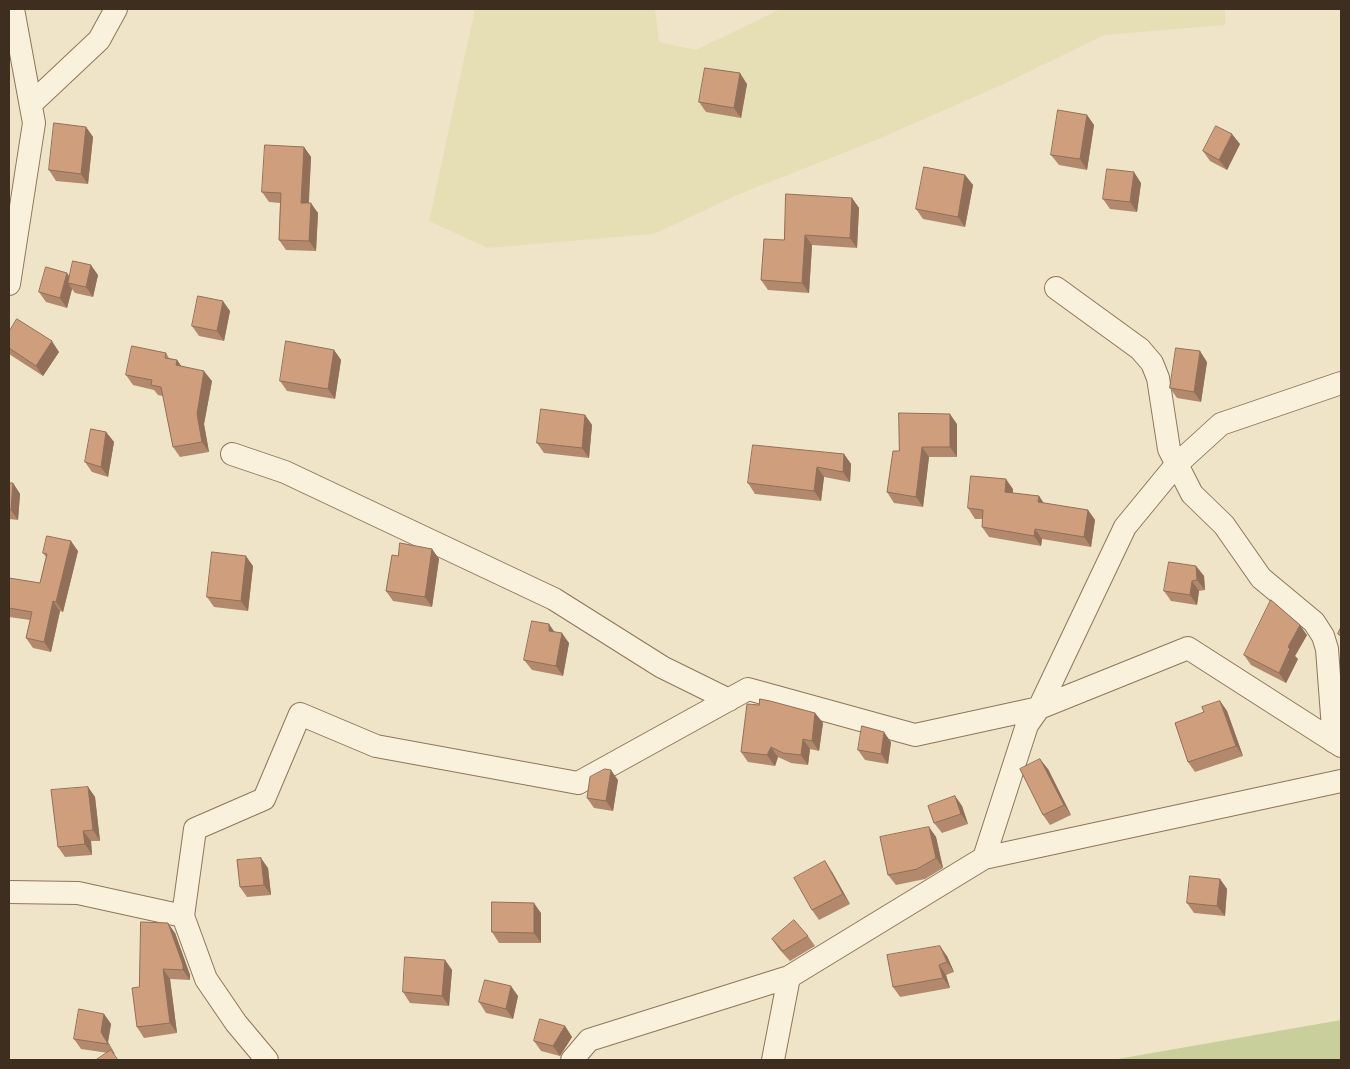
<!DOCTYPE html>
<style>
body{margin:0}
#map{position:relative;width:1350px;height:1069px;overflow:hidden;background:#f0e4c8;font-family:Merriweather,serif}
canvas{display:block}
.frame{position:absolute;inset:0;border:10px solid #3d2e20;pointer-events:none}
</style>
<div id="map">
<canvas width="1350" height="1069"></canvas>
<div class="frame"></div>
</div>
<script>
const ctx = document.querySelector('canvas').getContext('2d');
ctx.lineJoin = 'round';
function fillPath(path, color) {
  ctx.fillStyle = color;
  ctx.fill(path, 'evenodd');
}
function stroke(path, color, width, dash) {
  ctx.strokeStyle = color;
  ctx.lineWidth = width;
  ctx.lineCap = dash ? 'butt' : 'round';
  ctx.setLineDash(dash || []);
  ctx.stroke(path);
}
const farmland = new Path2D(`
 M475,9h180l4,33 37,8 85,-41h444v16l-121,10 -98,48 -130,57 -139,55 -83,39 -166,14 -59,-27z`);
const green = new Path2D(`
 M1341,1020v40h-229z`);
const minor = new Path2D(`
 M31,104l68,-64 17,-31
 M9,284l25,-161 -21,-114
 M1056,288l84,61 12,14 6,15 11,71 23,45 32,31 37,53 53,44 9,14 4,13 7,93
 M232,454l53,18 269,127 108,68 67,33
 M984,858l43,-133 12,-17 86,-181 51,-62 45,-41 120,-41
 M9,892l69,1 105,23 12,-87 69,-30 36,-85 76,32 202,37 170,-94 167,46 124,-27 149,-60 153,98
 M183,916l23,63 30,44 31,37
 M572,1060l17,-20 200,-63
 M773,1060l16,-83 195,-119 357,-77`);
const wall = new Path2D(`
 M747,84l-6,34 -35,-6 -7,-10z
 M1087,115l7,10 -7,45 -28,-5 -8,-10z
 M86,127l7,10 -5,47 -32,-3 -7,-11z
 M1240,144l-13,26 -17,-9 -7,-10z
 M304,147l7,10 -2,46 9,10 -2,38 -30,-1 -7,-10 1,-37 -11,-1 -7,-10z
 M965,175l8,10 -8,42 -42,-8 -7,-10z
 M1141,183l-4,29 -27,-3 -7,-10z
 M852,198l7,10 -2,40 -45,-3 -3,48 -41,-3 -7,-10 23,-40z
 M98,275l-5,22 -18,-4 -3,-4 -5,19 -21,-6 -7,-10 30,-15z
 M230,311l-6,30 -25,-5 -7,-10z
 M9,332l50,20 -16,24 -34,-22z
 M334,350l7,10 -6,39 -48,-8 -7,-10z
 M166,353l3,5 8,2 4,6 31,15 -8,43 5,28 -29,5 -7,-10 -10,-51 -5,-1 -4,-5 -21,-5 -7,-10z
 M1207,362l-6,40 -24,-4 -7,-10z
 M585,415l7,10 -3,33 -45,-5 -7,-10z
 M957,424v33h-28l-6,50 -29,-4 -7,-11 12,-41z
 M106,432l8,10 -6,35 -16,-5 -7,-10z
 M844,454l7,10 -1,18 -26,-5 -3,24 -66,-7 -7,-11z
 M9,483h4l7,11 -2,26 -9,-1z
 M1013,489v4l26,3 4,7 45,7 7,10 -4,27 -49,-8 -1,7 -52,-9 -7,-10 1,-8h-8l-7,-11z
 M432,549l7,10 -7,48 -39,-6 -7,-10 12,-35z
 M78,551l-15,61 -3,-1 -9,41 -18,-4 -7,-10 4,-18 -21,-3v-39l31,5 6,-26 -3,-4z
 M253,566l-5,45 -34,-4 -7,-10z
 M1196,566l8,10 1,14 -6,1 -2,14 -26,-4 -7,-10z
 M554,631l15,12 -6,33 -31,-6 -8,-10z
 M1307,635l-12,21 3,3 -12,24 -35,-18 -7,-10z
 M1220,701l7,10 16,45 -48,16 -7,-10 16,-50z
 M815,713l8,10 -4,28 -9,-2 -2,16 -17,-2 -13,-6 -3,9 -27,-4 -7,-10z
 M891,742l-3,22 -23,-4 -7,-10z
 M1048,769l23,46 -21,10 -7,-10z
 M618,780l-5,31 -19,-3 -7,-10z
 M88,787l7,10 5,44h-9l1,14 -27,2 -7,-10z
 M955,796l7,10 6,18 -26,9 -8,-10z
 M929,827l7,10 7,31 -18,11 -29,6 -8,-10z
 M268,868l3,27 -24,2 -7,-10z
 M832,872l18,32 -31,16 -7,-10z
 M1220,879l7,10 -2,27 -31,-3 -7,-10z
 M541,913v30h-42l-7,-11z
 M175,933l15,42v5l-20,-1 7,54 -33,5 -7,-11 2,-40z
 M808,936l7,10 -25,15 -11,-12 -7,-10z
 M947,956l7,16 -8,3 4,13 -50,9 -7,-10z
 M445,960l7,10 -3,36 -39,-3 -7,-11z
 M518,996l-5,23 -27,-6 -7,-11z
 M104,1014l7,10 -3,18 7,12 -34,-5 -7,-10z
 M565,1026l7,11 -12,19 -19,-5 -7,-10z`);
const shadedWall = new Path2D(`
 M740,73l7,11 -6,34 -7,-10z
 M1087,115l7,10 -7,45 -7,-11z
 M86,127l7,10 -5,47 -7,-10z
 M1232,134l8,10 -13,26 -8,-10z
 M304,147l7,10 -3,56 -7,-10z
 M1134,172l7,11 -4,29 -7,-10z
 M965,175l8,10 -8,42 -7,-10z
 M852,198l7,10 -2,40 -7,-10z
 M311,203l7,10 -2,38 -7,-10z
 M805,235l7,10 -3,48 -7,-10z
 M91,265l7,10 -5,22 -7,-10z
 M67,273l7,10h-6l4,6 -5,19 -7,-10z
 M223,301l7,10 -6,30 -7,-10z
 M52,341l7,11 -16,24 -7,-10z
 M334,350l7,10 -6,39 -7,-10z
 M1200,351l7,11 -6,40 -7,-10z
 M177,360l7,10 -8,-5z
 M204,371l8,10 -8,43 5,28 -7,-10 -5,-28z
 M950,414l7,10v33l-7,-10z
 M585,415l7,10 -3,33 -7,-10z
 M106,432l8,10 -6,35 -7,-10z
 M922,447l7,10 -6,50 -7,-10z
 M844,454l7,10 -1,18 -7,-10z
 M817,467l7,10 -3,24 -7,-10z
 M1006,479l7,10 -1,13 -7,-10z
 M13,483l7,11 -2,26 -7,-10z
 M1039,496l7,10 -8,-4z
 M1088,510l7,10 -4,27 -7,-10z
 M1035,529l7,10 -1,7 -7,-10z
 M71,541l7,10 -15,61 -7,-10z
 M432,549l7,10 -7,48 -7,-10z
 M246,556l7,10 -5,45 -7,-10z
 M1196,566l8,10 1,14 -8,-10z
 M1192,581l7,10 -2,14 -7,-10z
 M53,601l7,10 -9,41 -7,-10z
 M549,624l7,10 -7,-3z
 M1300,625l7,10 -12,21 3,3 -12,24 -7,-10 9,-26z
 M562,633l7,10 -6,33 -7,-10z
 M1220,701l7,10 16,45 -7,-10z
 M815,713l8,10 -4,28 -7,-10z
 M884,732l7,10 -3,22 -7,-10z
 M803,739l7,10 -2,16 -7,-10z
 M771,747l7,10 -3,9 -8,-11z
 M1040,759l8,10 23,46 -7,-10z
 M611,770l7,10 -5,31 -7,-10z
 M88,787l7,10 5,44 -7,-11z
 M955,796l7,10 6,18 -7,-10z
 M929,827l7,10 7,31 -7,-10z
 M83,831l8,10 1,14 -7,-11z
 M261,858l7,10 3,27 -7,-10z
 M825,861l7,11 18,32 -7,-10z
 M1220,879l7,10 -2,27 -8,-10z
 M534,903l7,10v30l-7,-10z
 M168,923l7,10 15,42v5l-7,-10z
 M940,946l7,10 7,16 -7,-10z
 M445,960l7,10 -3,36 -7,-10z
 M939,965l7,10 4,13 -7,-10z
 M163,969l7,10 7,54 -7,-10z
 M511,986l7,10 -5,23 -7,-10z
 M104,1014l7,10 -3,18 7,12 -14,-22z
 M565,1026l7,11 -12,19 -7,-10z`);
const building = new Path2D(`
 M705,68l35,5 -6,35 -35,-6z
 M1058,110l29,5 -7,44 -29,-4z
 M54,123l32,4 -5,47 -32,-4z
 M1216,126l16,8 -13,26 -16,-9z
 M265,145l39,2 -3,56h10l-2,38 -30,-1 2,-47 -19,-1z
 M924,167l41,8 -7,42 -42,-8z
 M1107,169l27,3 -4,30 -27,-3z
 M786,194l66,4 -2,40 -45,-3 -3,48 -41,-3 3,-41 20,1z
 M73,261l18,4 -5,22 -18,-4z
 M46,267l21,6 -7,25 -21,-6z
 M198,296l25,5 -6,30 -25,-5z
 M17,319l35,22 -16,25 -27,-18v-16z
 M286,341l48,9 -6,39 -48,-8z
 M132,346l34,7 -1,5 12,2 -1,5 28,6 -7,43 5,28 -29,5 -12,-60 -10,-2 1,-5 -26,-5z
 M1176,348l24,3 -6,41 -24,-4z
 M541,409l44,6 -3,33 -45,-5z
 M899,413l51,1v33h-28l-6,50 -29,-5 6,-41h6z
 M91,429l15,3 -5,35 -16,-5z
 M753,445l91,9 -1,18 -26,-5 -3,24 -66,-8z
 M971,476l35,3 -1,13 34,4 -1,6 50,8 -4,27 -49,-8 -1,7 -52,-9 1,-17 -15,-2z
 M9,483h4l-2,27h-2z
 M47,536l24,5 -15,61 -3,-1 -9,41 -18,-4 6,-26 -23,-4v-30l31,5 7,-29 -4,-1z
 M400,543l32,6 -7,48 -39,-6 6,-36 6,1z
 M212,552l34,4 -5,45 -34,-4z
 M1169,562l27,4 1,14 -5,1 -2,14 -26,-4z
 M1271,600l29,25 -12,22 2,2 -11,24 -35,-18z
 M532,621l17,3v7l13,2 -6,33 -32,-6z
 M1341,627v9l-3,-2z
 M760,699l10,2 45,12 -3,28 -9,-2 -2,16 -18,-2 -12,-6 -4,8 -26,-3 6,-48 12,1z
 M1220,701l16,45 -48,16 -13,-39 29,-11 -2,-5z
 M862,726l22,6 -3,22 -23,-4z
 M1040,759l24,46 -21,10 -23,-46z
 M605,769l6,1 -5,31 -19,-3 3,-21z
 M88,787l5,43 -10,1 2,13 -27,3 -7,-57z
 M955,796l6,18 -27,9 -6,-17z
 M929,827l7,31 -19,11 -29,6 -8,-38z
 M261,858l3,27 -24,2 -3,-27z
 M825,861l18,33 -31,16 -18,-32z
 M1190,876l30,3 -3,27 -30,-3z
 M492,902l42,1v30l-42,-1z
 M794,920l14,16 -25,15 -11,-12z
 M141,922l27,1 15,42v5l-20,-1 7,54 -33,4 -5,-39 7,-1z
 M940,946l7,16 -8,3 4,13 -50,9 -6,-32z
 M405,957l40,3 -3,36 -39,-4z
 M485,980l26,6 -5,23 -27,-7z
 M79,1009l25,5 -3,18 7,12 -34,-5z
 M540,1019l25,7 -12,20 -19,-5z
 M111,1050l7,10h-22z`);
fillPath(farmland, '#e6deb5');
fillPath(green, '#c9cf9b');
stroke(minor, '#8d765c', 24);
stroke(minor, '#faf1dc', 22);
fillPath(wall, '#b2896c');
fillPath(shadedWall, '#916f58');
fillPath(building, '#cf9f7d');
stroke(building, '#916f58', 1);
</script>
